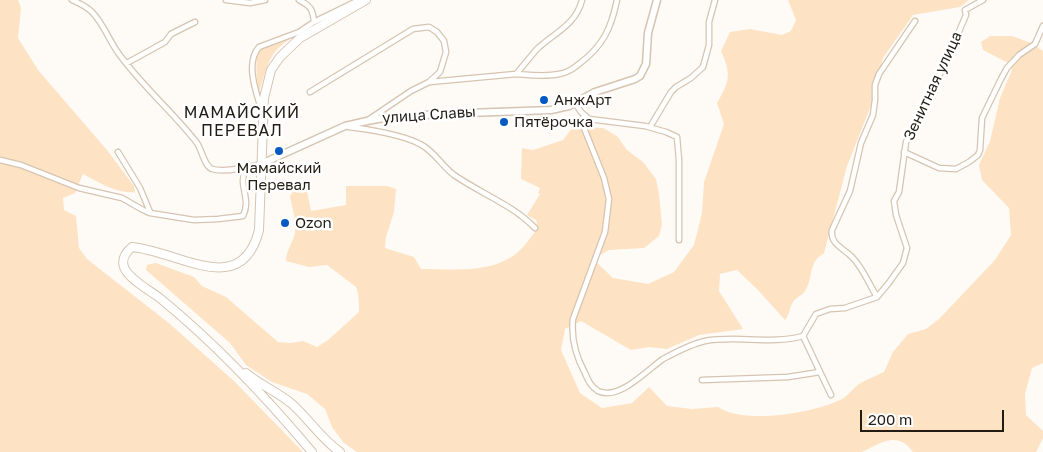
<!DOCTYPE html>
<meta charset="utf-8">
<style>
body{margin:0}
#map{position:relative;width:1043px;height:452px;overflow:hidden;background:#fefbf7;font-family:"Golos Text",sans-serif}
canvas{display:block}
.scale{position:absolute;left:860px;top:410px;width:144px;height:22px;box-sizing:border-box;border:2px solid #221c15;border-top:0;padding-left:6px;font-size:15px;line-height:18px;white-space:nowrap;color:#221c15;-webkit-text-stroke:4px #fff;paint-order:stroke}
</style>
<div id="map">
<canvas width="1043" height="452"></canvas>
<div class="scale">200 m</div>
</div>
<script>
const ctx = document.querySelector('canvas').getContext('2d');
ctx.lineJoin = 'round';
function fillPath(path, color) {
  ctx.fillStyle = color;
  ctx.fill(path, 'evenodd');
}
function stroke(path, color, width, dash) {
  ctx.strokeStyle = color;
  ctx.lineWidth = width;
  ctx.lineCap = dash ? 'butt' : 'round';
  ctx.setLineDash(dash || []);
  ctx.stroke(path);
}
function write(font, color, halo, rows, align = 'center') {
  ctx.font = font + ' "Golos Text",sans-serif';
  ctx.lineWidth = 5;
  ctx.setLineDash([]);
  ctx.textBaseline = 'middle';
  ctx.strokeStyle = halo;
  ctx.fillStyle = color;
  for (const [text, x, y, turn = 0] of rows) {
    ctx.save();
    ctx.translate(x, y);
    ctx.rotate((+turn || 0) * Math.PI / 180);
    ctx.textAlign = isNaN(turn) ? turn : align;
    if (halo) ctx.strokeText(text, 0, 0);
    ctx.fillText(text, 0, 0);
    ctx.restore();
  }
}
const green = new Path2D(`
 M0,0h18l3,8 -3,30 20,32 69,80 27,36 1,6c-18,2 -37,-10 -52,-18l-8,19 -12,5 1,12 12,6 3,32 8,11 83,65 65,58 68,70h-303z
 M788,0h181l-9,7 -47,8 -30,43 -13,50 -23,58 -23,87c-17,10 -10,25 -19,38 -3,5 -9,6 -12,11 -4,6 -2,10 -8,18l-27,-30 -21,-20 -17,4 -1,17 24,38 -44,6 -32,14 -18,-2 -18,3 -50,-29 -16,8 -4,21 19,43 22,15 30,-5 17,-16 18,19 25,3 26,-2c27,18 96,6 124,-8 7,-4 11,-11 17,-15 8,-5 17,-8 25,-12l9,-20 15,-18 18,-5 13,-10 56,-59 16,-25 -2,-27 -27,-28 -3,-15 11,-24 10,-43 12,-28 -2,-6 -27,-14 -2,-8 9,-6h22l19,7 12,8v312l-11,5 -7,26 1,21 17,16v7l-7,14h-123c-15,-22 -33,-9 -51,0h-505l-13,-9 -12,-16 -7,-18 -18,-15 -35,-12 -26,-17 -16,-22 -84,-73 1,-5 9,-2 38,14 8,9 24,11 52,45 12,1 13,-2 14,6 11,-7 31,-28c0,-8 0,-18 -3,-25l-29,-22 -18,2 -23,-6c0,-11 7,-18 9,-28 2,-12 -3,-25 -5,-37l6,-9 10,-1 5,25 35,-6v-19h41l9,3 -2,23 -8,25 -1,11 29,9 7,12c31,0 72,5 97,-17 8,-7 14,-17 20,-24l-2,-8 -9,-5 13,-21 -2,-1 2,-5 -19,-9 1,-31 11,2 30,-10 10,-13 30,1 14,8 10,14 16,12 13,17 3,15 3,31 -3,11 -15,12 -35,2 -16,9 20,19 35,6 26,-12 20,-27 8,-32 2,-31 20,-58 -7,-21c12,-21 15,-28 4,-52l9,-19 20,-3 32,6 9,-4 5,-11z
 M297,35c-29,15 -29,30 -38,57 -2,-8 -5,-37 1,-42 8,-7 28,-11 37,-15z`);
const street = new Path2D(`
 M72,0c7,3 15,7 20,12 12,12 17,29 27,42 23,32 54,58 78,89 5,7 7,23 15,26 13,4 37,-2 49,-5
 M226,0l24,3 15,-3
 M299,0c12,6 14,10 15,22
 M127,63l38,-21 6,-8 24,-12
 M516,74c14,1 29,3 43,0 7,-1 14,-5 20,-10 24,-18 32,-35 38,-64
 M430,82l86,-8c7,-8 14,-17 21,-25 17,-16 39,-24 45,-49
 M310,92l103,-63 16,-2 8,5 7,9 2,11 -6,20 -11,10 -18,9 -43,29
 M575,103l6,9 8,7 56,7 21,6 11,5 2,23v80
 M261,109c-5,-18 -16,-46 -2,-62l40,-15 15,-10 45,-22
 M584,115l-2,8 22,55 5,21 -4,33 -32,87c-2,19 2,36 12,54 3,7 6,14 13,18 21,10 49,-21 65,-32 13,-7 28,-15 42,-18 32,-6 66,4 98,-5
 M349,127c19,2 54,8 71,17 14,7 22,22 34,31 26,18 59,30 81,53
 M650,127l21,-35 5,-5 15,-9 12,-11 6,-22v-23l6,-22
 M118,152l22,36 10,24
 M904,152l35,16 17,1 13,-7 9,-7 2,-5 2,-32 19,-39 6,-11 12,-13 16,-11 8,-18
 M0,160l21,5 58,23 43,10 21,12 7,3 44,7 24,-1 25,-3c9,-18 -6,-30 3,-48
 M877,297c-8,-13 -14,-29 -25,-40 -9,-9 -22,-13 -20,-27l18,-39 11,-48 12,-28 2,-15v-15l4,-11 36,-53
 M803,336l13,-22 14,-5 15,-1 32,-11 11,-13 15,-21 4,-15 -11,-33 -2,-14 5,-9 7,-50 40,-80 20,-47 -1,-5 18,-10
 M803,336l28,59
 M702,380l86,-3 32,-5`);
const secondary = new Path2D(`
 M261,164l84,-38 22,-5 22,-4 52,-3 110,-4 18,-4 26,-14 40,-13 5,-3 6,-12 2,-31 9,-33`);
const highway = new Path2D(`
 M246,373c14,12 32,19 46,31 17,15 29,35 48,48
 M312,452c-46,-55 -95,-107 -151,-153 -10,-8 -33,-20 -37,-32 -3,-9 2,-15 8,-20 46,4 110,53 127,-17l5,-132 7,-28 9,-13 20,-19 66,-38`);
const markers = [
 [544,100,5,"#0459c3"],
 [504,122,5,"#0459c3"],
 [279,151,5,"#0459c3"],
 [285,223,5,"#0459c3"]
];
const streetNames = [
 ["Зенитная улица",933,86,-65],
 ["улица Славы",429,115,-4]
];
const poiNames = [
 ["АнжАрт",554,100],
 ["Пятёрочка",514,122],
 ["Мамайский",279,168,"center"],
 ["Перевал",279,185,"center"],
 ["Ozon",295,223]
];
const neighbourhoodNames = [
 ["МАМАЙСКИЙ",242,113],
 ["ПЕРЕВАЛ",242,131]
];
fillPath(green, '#fde2c4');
stroke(street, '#d6c4b1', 7);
stroke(secondary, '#d6c4b1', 9);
stroke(highway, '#d6c4b1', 10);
stroke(street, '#fff', 4.5);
stroke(secondary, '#fff', 6);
stroke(highway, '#fff', 8);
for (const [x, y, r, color] of markers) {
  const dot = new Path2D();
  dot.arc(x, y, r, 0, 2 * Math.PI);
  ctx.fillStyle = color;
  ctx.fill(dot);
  stroke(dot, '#fff', 2);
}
write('15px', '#221c15', '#fff', streetNames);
write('15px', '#221c15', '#fff', poiNames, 'left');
ctx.letterSpacing = '1px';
write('16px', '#221c15', '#fff', neighbourhoodNames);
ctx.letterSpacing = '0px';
</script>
